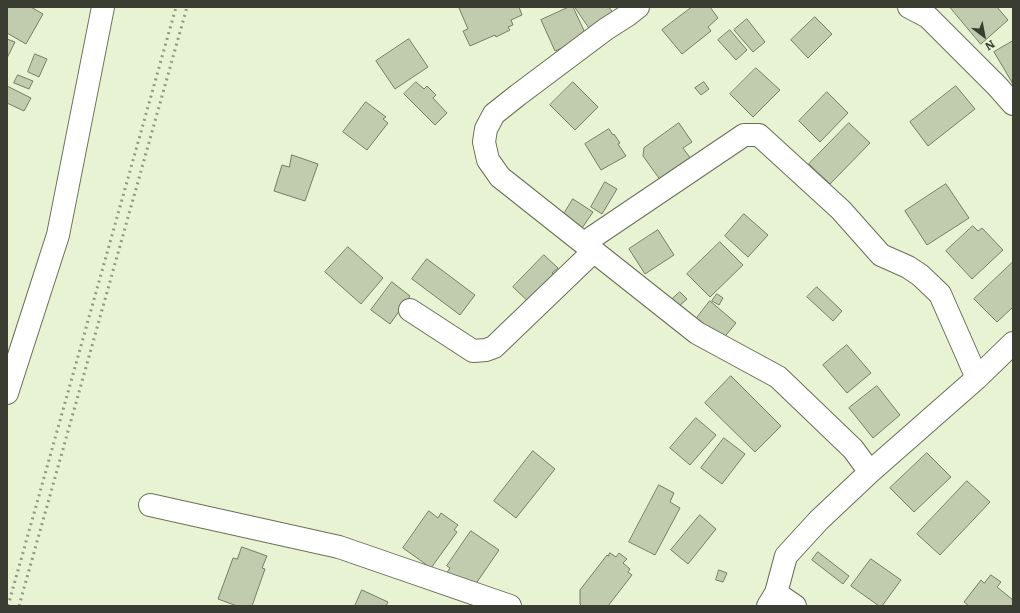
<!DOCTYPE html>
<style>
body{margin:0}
#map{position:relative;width:1020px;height:613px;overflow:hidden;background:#e8f3d4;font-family:Literata,serif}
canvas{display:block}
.frame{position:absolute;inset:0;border:8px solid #3a3e32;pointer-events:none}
.north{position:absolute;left:964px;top:16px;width:40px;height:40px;-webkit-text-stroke:3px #e8f3d4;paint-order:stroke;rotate:148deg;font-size:11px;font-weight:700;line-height:16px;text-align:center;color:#3a3e32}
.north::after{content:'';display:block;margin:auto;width:14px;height:18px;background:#3a3e32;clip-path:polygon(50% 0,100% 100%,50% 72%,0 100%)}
</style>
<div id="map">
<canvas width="1020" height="613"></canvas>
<div class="frame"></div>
<div class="north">N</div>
</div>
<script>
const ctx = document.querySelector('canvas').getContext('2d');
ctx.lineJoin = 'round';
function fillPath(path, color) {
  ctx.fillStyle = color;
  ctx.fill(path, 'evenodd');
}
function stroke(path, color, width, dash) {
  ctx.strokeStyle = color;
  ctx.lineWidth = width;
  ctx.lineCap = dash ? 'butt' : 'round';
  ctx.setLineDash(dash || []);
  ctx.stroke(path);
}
const building = new Path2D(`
 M7,7h24l12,7 -17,30 -19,-11z
 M462,7h57l3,8 -11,5 2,5 -5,2 2,3 -14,7 -1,-2 -25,11 -7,-15 5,-2 -9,-21z
 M569,7h4l14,30 -32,14 -14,-31z
 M575,7h34l6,9 -23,16z
 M692,7h18l8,11 -10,9 3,4 -29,23 -20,-24z
 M950,7h47l11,13 -27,24z
 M815,17l17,17 -24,24 -17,-18z
 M747,19l18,23 -12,10 -19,-22z
 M730,30l17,20 -11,10 -18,-20z
 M7,39l8,3 -8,16z
 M409,39l19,28 -33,22 -19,-28z
 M1013,41v43l-19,-32z
 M35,54l12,5 -8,18 -11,-5z
 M756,68l24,22 -27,27 -23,-23z
 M18,75l15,6 -4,8 -15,-6z
 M416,82l8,7 3,-3 9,9 -3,3 14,15 -12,12 -31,-31z
 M573,82l25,25 -23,23 -25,-25z
 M704,82l5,7 -8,6 -6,-7z
 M7,86l24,12 -7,13 -17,-8z
 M956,86l19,23 -47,37 -18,-24z
 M827,92l21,21 -28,29 -21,-21z
 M366,102l20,15 -3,2 5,4 -21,27 -24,-18z
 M679,123l13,19 -9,6 8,11 -30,22 -18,-25 1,-8z
 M849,123l21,20 -40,41 -21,-20z
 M609,129l4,6 1,-1 6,9 -2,1 8,12 -25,14 -16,-26z
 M292,155l26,9 -13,37 -31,-10 8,-26 7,2z
 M605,182l12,7 -15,25 -11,-7z
 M946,184l23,34 -42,27 -22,-34z
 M573,199l20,13 -13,19 -19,-12z
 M744,214l24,21 -20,22 -23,-21z
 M973,226l5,5 4,-3 21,22 -31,29 -26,-28z
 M658,230l16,25 -29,19 -16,-25z
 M720,242l23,23 -33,32 -23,-23z
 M348,247l35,31 -22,26 -36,-32z
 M544,255l14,13 -6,5 8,7 -26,27 -21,-20z
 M427,259l48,36 -15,20 -48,-36z
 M1012,263l1,1v43l-16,15 -23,-23z
 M392,282l18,14 -20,28 -19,-14z
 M817,287l25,24 -9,10 -26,-24z
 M680,292l7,7 -10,9 -7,-7z
 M717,294l6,4 -4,7 -7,-4z
 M710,301l26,22 -14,17 -26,-21z
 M847,345l24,28 -24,20 -24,-28z
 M731,376l50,50 -26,26 -50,-49z
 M877,386l23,29 -27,23 -24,-30z
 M696,418l20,17 -26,30 -20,-17z
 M724,438l21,16 -23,30 -21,-16z
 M533,451l22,18 -39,49 -22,-17z
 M927,453l24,24 -37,35 -24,-24z
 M967,481l23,21 -50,53 -23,-21z
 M659,485l15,8 -4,9 10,6 -25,47 -26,-13z
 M429,511l9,7 3,-5 17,12 -4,5 3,2 -26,36 -28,-20z
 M700,515l16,14 -28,35 -17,-14z
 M471,531l28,19 -26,38 -27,-14 4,-6 -3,-2z
 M242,547l25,9 -5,12 3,1 -13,37h-15l-19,-7 15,-41 4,1z
 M818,552l31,24 -6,8 -31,-24z
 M610,553l6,4 3,-4 8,6 -4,4 7,6 -2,3 4,3 -24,31h-26l-2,-2v-14l27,-35 1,1z
 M871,559l30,21 -19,26h-3l-28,-20z
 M719,570l8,3 -4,9 -7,-2z
 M991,575l10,7 -4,5 16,13v6h-44l-5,-4 17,-22 3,3z
 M362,590l26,12 -2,4h-31z`);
const street = new Path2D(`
 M638,7l-10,8 -22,14 -88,66 -24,19 -8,15 -2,13 4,18 12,17 197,156 81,44 75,72 17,23
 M909,7l19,10 69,69 16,18
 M584,243l160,-108h15l82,75 40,45 27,12 12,8 20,19 37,84
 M410,310l63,41 13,-1 8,-3 100,-96
 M7,393l51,-158 45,-228
 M150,505l189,42 171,59
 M776,593l19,13
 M768,606l8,-13 10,-37 33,-36 51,-48 107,-94 36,-35`);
const rail = new Path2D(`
 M8,606l168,-599
 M19,606l168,-599`);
fillPath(building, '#c1cbad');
stroke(building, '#757e63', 1);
stroke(street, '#687156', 24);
stroke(street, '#fff', 22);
stroke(rail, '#929984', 3, [2, 4]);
</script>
